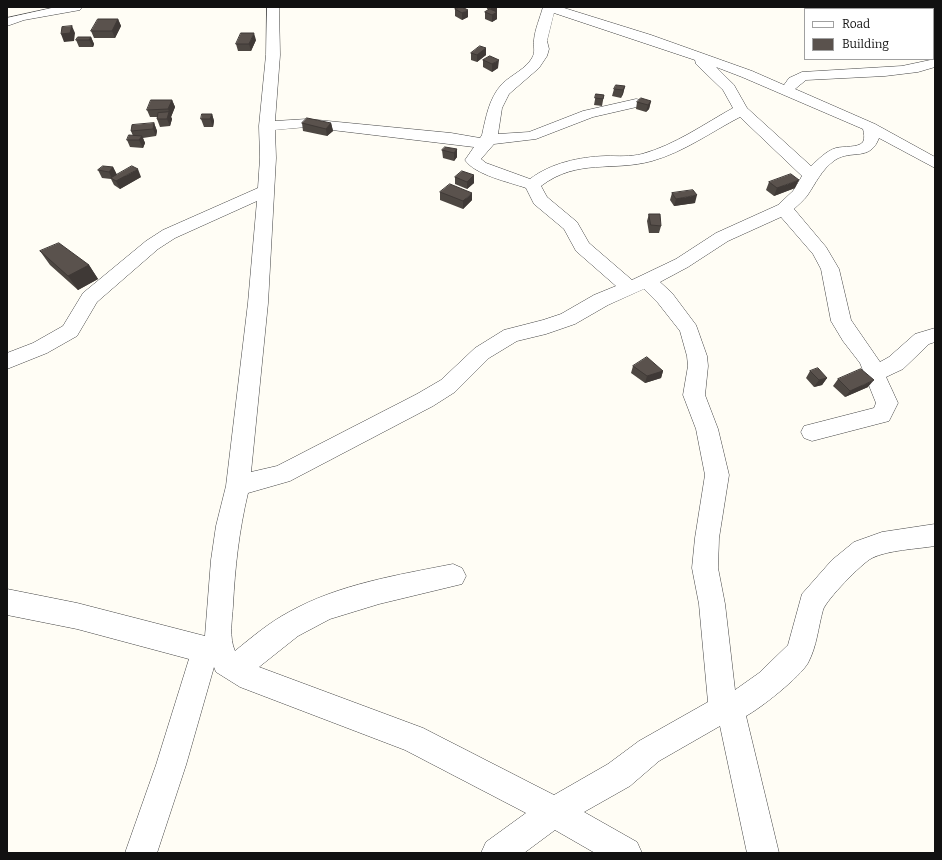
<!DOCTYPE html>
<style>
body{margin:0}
#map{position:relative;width:942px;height:860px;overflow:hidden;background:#fffdf5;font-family:Bitter,serif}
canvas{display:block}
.frame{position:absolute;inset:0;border:8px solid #111;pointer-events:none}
.legend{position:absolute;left:804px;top:8px;width:130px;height:52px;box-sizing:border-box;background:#fff;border:1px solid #a0a0a0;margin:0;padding:5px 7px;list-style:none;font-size:12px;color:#111}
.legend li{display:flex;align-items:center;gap:8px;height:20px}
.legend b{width:20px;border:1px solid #a0a0a0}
</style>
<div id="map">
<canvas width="942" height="860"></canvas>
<div class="frame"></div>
<ul class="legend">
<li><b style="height:5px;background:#fff"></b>Road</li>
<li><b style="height:11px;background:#5a524d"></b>Building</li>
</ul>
</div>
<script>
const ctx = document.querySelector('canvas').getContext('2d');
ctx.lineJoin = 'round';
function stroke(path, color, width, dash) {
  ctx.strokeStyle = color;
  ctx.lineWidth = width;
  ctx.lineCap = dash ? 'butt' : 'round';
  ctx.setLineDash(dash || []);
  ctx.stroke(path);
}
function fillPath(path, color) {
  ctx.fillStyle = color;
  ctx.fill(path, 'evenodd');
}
const minor = new Path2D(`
 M56,7h26l-2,3 -56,10 -17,6v-8z
 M267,7h12l1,48 -5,66 32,-2 144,14 29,5 2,-3c4,-18 7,-37 20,-51 9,-9 24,-15 30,-26 4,-7 1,-11 2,-18 1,-11 6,-22 9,-33h18l90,28 101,36 32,14 5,-7 13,-6 100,-6 33,-7v8l-17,5 -33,4 -79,4 -11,9 80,35 60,33v11l-56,-30c-9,24 -27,11 -44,22 -14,10 -19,23 -28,36 -4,5 -9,9 -13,13l32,38 13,22 12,51 29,42 9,-5 26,-23 20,-6v14l-6,2 -26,25 -17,8 12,26 -9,18 -77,20 -8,-3 -3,-6 3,-6 70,-18 2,-5 -16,-40 -17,-22 -12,-20 -10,-52 -8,-15 -32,-37 -53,24 -40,26 -28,15 12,11 24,32 11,31 1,10 -3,29 13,34 11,46 -10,63 -1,30 7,36 10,86 24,-17 29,-28 14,-51 30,-34 22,-18 28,-10 53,-8v22c-18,3 -47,4 -63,12 -10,5 -46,42 -49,52 -5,18 -6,36 -15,53 -8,14 -47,45 -62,53l33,137h-32l-27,-127 -61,35 -29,25 -46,26 53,30 5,11h-47l-40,-23 -31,23h-43l5,-11 40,-29 -121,-63 -165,-63 -24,-15 -2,-5 -28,98 -29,88h-32l31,-88 33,-106 -112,-30 -70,-14v-26l70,14 128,33 6,-76 5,-34 10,-40 22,-183 9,-102 -82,37 -17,11 -61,53 -20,34 -30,17 -40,16v-16l26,-10 30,-17 20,-33 63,-52 17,-11 95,-42 2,-30 -1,-32 7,-71zM554,13l141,47 1,4 27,26 10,18c-29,16 -58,37 -91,46 -12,3 -24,2 -36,2 -27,1 -55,7 -76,23l-44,-16 -5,-4 13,-15 42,-5 57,-22 48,-11 2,-3 -2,-3 -5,-1 -53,12 -54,21 -31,2 4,-26 7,-14 30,-26 8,-12 2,-7 -2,-8zM716,67l26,10 121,52c1,4 2,9 0,13 -5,6 -19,4 -27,6 -10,3 -17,11 -25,18l-64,-58 -13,-23zM740,117l62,59 -9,15 -15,14 -62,28 -40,26 -44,21 -43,-37 -12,-21 -30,-25 -6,-11c37,-28 71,-14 111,-25 32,-9 59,-29 88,-44zM307,127l167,20 -9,13c10,15 44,22 61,28l8,16 30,25 12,22 40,35 -22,9 -33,19 -18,6 -39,10 -29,18 -34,32 -24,14 -140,72 -26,6 17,-169 8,-145 -1,-28zM644,289l14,14 22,28 7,25 1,10 -5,29 13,34 9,46 -10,63 -3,30 7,36 9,98 -69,39 -31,23 -54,31 -131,-67 -164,-61 39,-31 32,-17 49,-15 83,-20 4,-8 -4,-8 -9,-4c-55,11 -114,20 -164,48 -19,10 -37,25 -54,39 -6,-13 -3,-31 -2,-45 2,-39 6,-75 15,-113l42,-12 143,-75 22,-14 34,-34 28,-17 29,-7 29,-10 33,-19z
 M920,7h12v2h-12z
 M933,36l2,1v10l-2,-1z`);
const wall = new Path2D(`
 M460,7l8,10 -6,3 -7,-4v-7z
 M486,7h11v12l-5,3 -7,-3v-7l3,-2z
 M118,19l3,7 -6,12h-21l-3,-7z
 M91,37l3,7 -1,3h-14l-3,-7z
 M256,40l-5,11h-13l-2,-7z
 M486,48v7l-9,7 -6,-2v-7z
 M490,56l8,12 -6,4 -9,-5v-7z
 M625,86l-2,8 -2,4 -9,-2 2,-7z
 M596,94l8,1 -2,11 -8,-1z
 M172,100l3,7 -4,10 1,2 -2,7 -10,1 -3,-8v-2h-7l-3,-7z
 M651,101l-2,8 -3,3 -10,-3 1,-7z
 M212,114l2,7 -1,6h-9l-3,-8z
 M154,123l3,8 -1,5 -13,2 2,5 -2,5 -13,-1 -3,-7 6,-4 -2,-5z
 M302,123h29l2,8 -6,5 -24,-5z
 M457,149v8l-3,4 -11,-3 -1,-8z
 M113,167l4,8 24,2 -21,12 -6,-4 -3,-6 -9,-1 -4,-8z
 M474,175v8l-7,6 -12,-5v-7z
 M769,182l26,6 -21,8 -8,-6z
 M440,192l32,8 -9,9 -23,-9z
 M672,193l23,10 -21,3 -4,-6z
 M649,214l12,12 -2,7h-10l-2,-12z
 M40,251l49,14 9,14 -20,11 -28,-25z
 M633,366l30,5 -2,7 -16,5 -14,-10z
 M810,371l17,7 -5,7 -8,2 -8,-9z
 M838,379l30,8 -23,10 -12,-11z`);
const shadedWall = new Path2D(`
 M497,7v12l-5,3v-7l-1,-1v-6z
 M468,10v7l-6,3v-7z
 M118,19l3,7 -6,12 -3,-7z
 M72,26l3,7 -1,8 -10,1 -3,-8z
 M254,33l2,7 -5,11 -2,-7z
 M91,37l3,7 -1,3 -4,-7z
 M486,48v7l-9,7v-7z
 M499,60l-1,8 -6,4v-8z
 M625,86l-2,8 -2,4 2,-8z
 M172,100l3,7 -4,10 -3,-8z
 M651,101l-2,8 -3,3 2,-7z
 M169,112l3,7 -2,7 -3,-7z
 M212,114l2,7 -1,6 -3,-8z
 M154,123l3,8 -1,5 -3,-7z
 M331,123l2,8 -6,5 -1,-7z
 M142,136l3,7 -2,5 -4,-8z
 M457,149v8l-3,4v-8z
 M113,167l4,8 -5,4 -3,-7z
 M138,169l3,8 -21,12 -4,-8z
 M474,175v8l-7,6v-7z
 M799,180l-4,8 -21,8 3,-8z
 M472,193v7l-9,9v-8z
 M697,195l-2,8 -21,3 2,-7z
 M89,265l9,14 -20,11 -10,-14z
 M663,371l-2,7 -16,5 2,-7z
 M827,378l-5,7 -8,2 5,-7z
 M874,380l-6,7 -23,10 5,-6z`);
const building = new Path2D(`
 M460,7h2l6,3 -6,3 -7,-4z
 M490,9l7,3 -5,3 -7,-3z
 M98,19h20l-6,12h-21z
 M72,26l-2,7 -9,1 1,-7z
 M241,33h13l-5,11h-13z
 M78,37h13l-2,3h-13z
 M480,46l6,2 -9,7 -6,-2z
 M490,56l9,4 -7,4 -9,-4z
 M616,85l9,1 -2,4 -9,-1z
 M596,94l8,1 -1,4 -8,-1z
 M641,98l10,3 -3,4 -11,-3z
 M151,100h21l-4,9 -21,1z
 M169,112l-2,7h-10l1,-6z
 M202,114h10l-2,5h-9z
 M307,118l24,5 -5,6 -24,-6z
 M154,123l-1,6 -22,2 1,-6z
 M129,135l13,1 -3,4h-12z
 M445,147l12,2 -3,4 -12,-3z
 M103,166l10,1 -4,5 -11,-2z
 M132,166l6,3 -22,12 -5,-3z
 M462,171l12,4 -7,7 -12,-5z
 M791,174l8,6 -22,8 -8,-6z
 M450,184l22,9 -9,8 -23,-9z
 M693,190l4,5 -21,4 -4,-6z
 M649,214h11l1,12 -10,-1z
 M59,243l30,22 -21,11 -28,-25z
 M647,357l16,14 -16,5 -14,-10z
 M818,368l9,10 -8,2 -9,-9z
 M861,369l13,11 -24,11 -12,-12z`);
stroke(minor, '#444', 1);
fillPath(minor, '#fff');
fillPath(wall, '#4d4742');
fillPath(shadedWall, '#3f3936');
fillPath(building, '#5a524d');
stroke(building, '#3f3936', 1);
</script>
